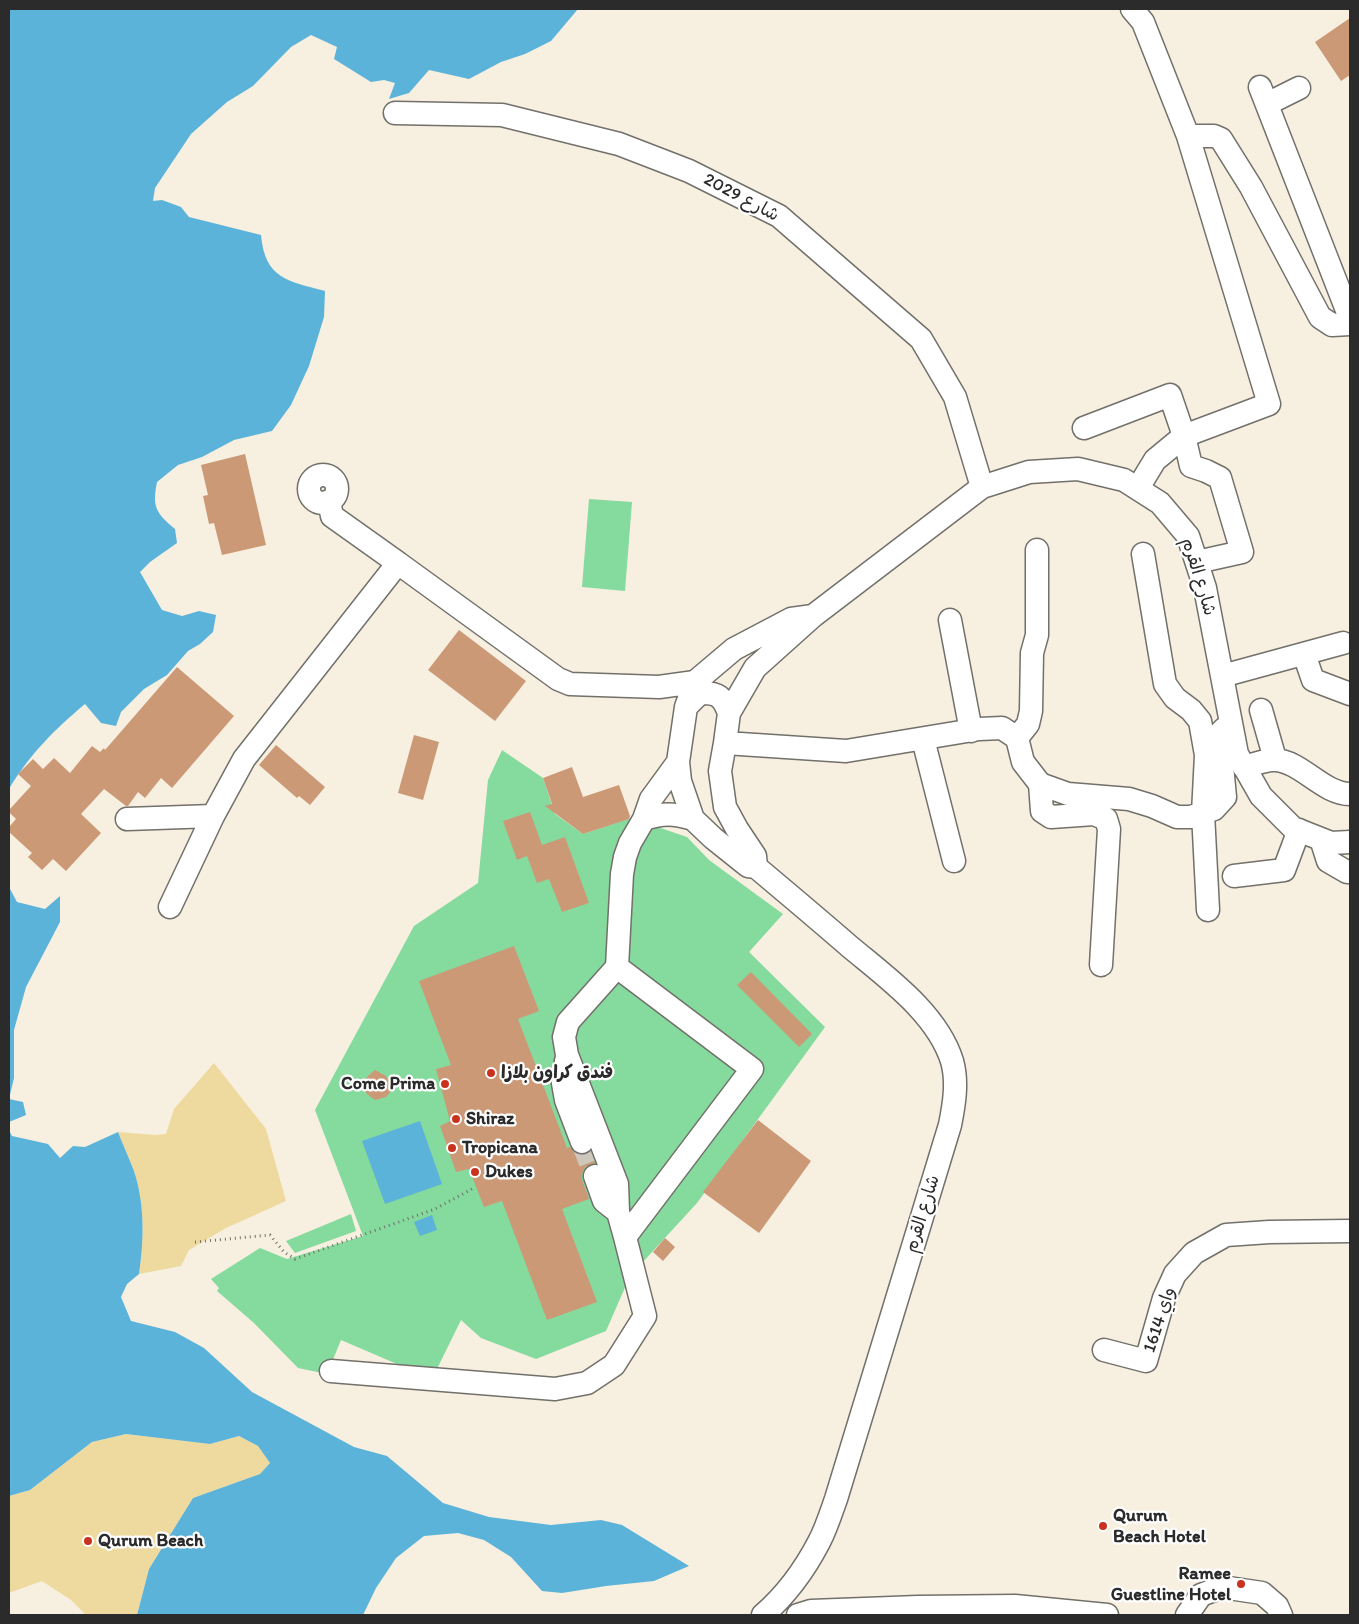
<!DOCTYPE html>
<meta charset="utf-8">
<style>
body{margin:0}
#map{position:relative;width:1359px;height:1624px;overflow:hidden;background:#f7efe0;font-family:Itim,sans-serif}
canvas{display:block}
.frame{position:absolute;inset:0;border:10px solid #2b2b2b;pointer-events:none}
</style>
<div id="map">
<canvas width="1359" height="1624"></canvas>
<div class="frame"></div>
</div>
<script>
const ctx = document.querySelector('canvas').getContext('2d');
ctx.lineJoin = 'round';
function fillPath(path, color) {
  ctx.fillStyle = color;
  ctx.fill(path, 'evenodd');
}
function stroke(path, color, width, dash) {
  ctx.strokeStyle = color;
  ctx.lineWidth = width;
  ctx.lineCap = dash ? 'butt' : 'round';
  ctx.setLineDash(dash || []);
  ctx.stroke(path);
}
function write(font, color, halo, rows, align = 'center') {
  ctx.font = font + ' Itim,"Playpen Sans Arabic",sans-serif';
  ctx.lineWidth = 4.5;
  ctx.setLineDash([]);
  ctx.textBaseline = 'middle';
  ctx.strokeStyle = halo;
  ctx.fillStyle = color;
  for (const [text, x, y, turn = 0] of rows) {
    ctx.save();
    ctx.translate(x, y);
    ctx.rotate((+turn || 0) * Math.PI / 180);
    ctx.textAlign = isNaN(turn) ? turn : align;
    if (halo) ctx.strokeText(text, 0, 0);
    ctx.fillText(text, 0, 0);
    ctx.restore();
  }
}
const green = new Path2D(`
 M589,499l43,3 -7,89 -43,-4z
 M502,750l41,28 12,36 28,20 48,-16 56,19 22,23 74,54 -34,38 76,75 -128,176 -67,73 -24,55 -70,28 -55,-21 -20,-18 -29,59 -91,-39 -14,34 -29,-6 -44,-45 -37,-32 2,-3 -8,-9 49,-31 27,11 76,-23 -48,-126 99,-184 64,-43 10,-103z
 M351,1214l5,17 -61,22 -9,-12z`);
const sand = new Path2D(`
 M214,1063l52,66 20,72 -60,27 -37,22 -8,16 -42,8c5,-33 6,-70 -5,-103 -5,-13 -11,-26 -16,-39l37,3 11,-1 8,-25z
 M126,1434l84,10 29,-8 19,10 12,17 -10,11 -67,24 -44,71 -12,46h-51l-15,-15 -29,-19 -33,12v-97l21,-6 62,-48z`);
const water = new Path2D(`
 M9,9h569l-27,32 -26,13 -24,8 -32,17 -40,-9 -20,23 -20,6 6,-16 -11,-3 -13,2 -37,-23 3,-12 -26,-12 -20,12 -38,39 -26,16 -36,32 -36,54 -2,13 9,-1 19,7 8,10 72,18c4,44 27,46 64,56l-1,26 -15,49 -18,39 -19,26 -38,9 -32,17 -24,8 -21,17c-5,25 -1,31 18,47l2,14 -27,19 -10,10 22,38 20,6 17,-5 17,4 -3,17 -13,12 -12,7 -21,24 -23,14 -23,23 -5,14 -15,-3 -16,-19c-31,26 -55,50 -76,85z
 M9,887l8,15 28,7 15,-13v26l-34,65 -12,43v48l-5,21 14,3 3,13 -17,7z
 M420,1121l22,63 -57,20 -23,-63z
 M9,1130l3,6 36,8 12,14 13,-12 12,1 33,-15c5,13 11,26 16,39 11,33 10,70 5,103l-12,10 -6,13 10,24 44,11 29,16 48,44 102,55 33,9 56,47 46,14 62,8 50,-5 21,5 67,41 -35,15 -48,5 -44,7 -20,-2 -31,-34 -27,-17 -26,-7 -34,3 -28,22 -20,30 -13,27h-226l12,-46 44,-71 67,-24 10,-11 -12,-17 -19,-10 -29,8 -84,-10 -34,8 -62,48 -21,6z
 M432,1215l5,15 -17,6 -6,-14z`);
const building = new Path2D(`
 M1350,18v57l-9,6 -26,-39z
 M245,454l21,91 -44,10 -8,-32 -5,1 -6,-28 5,-1 -7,-30z
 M459,630l67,51 -31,40 -67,-51z
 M177,667l57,49 -62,72 -11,-10 -16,20 -7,-6 -10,14h-2l-22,-17 -23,25 20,19 -35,38 -13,-12 -11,11 -14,-13 4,-4 -23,-21v-5l7,-8 -7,-7v-2l22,-24 -13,-12 15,-15 10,10 11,-11 16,15 22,-27 8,6 4,-4 1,2z
 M414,735l25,7 -16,58 -25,-7z
 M276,745l49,42 -15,18 -11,-9 -2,2 -38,-33z
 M572,767l11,30 36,-12 11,31 -1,3 -46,15 -38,-28 7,-2 -9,-26z
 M530,812l12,33 23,-8 24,66 -27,9 -13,-33 -12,4 -10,-27 -10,4 -14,-39z
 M514,946l25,65 -21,8 49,129 3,-1 4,5 6,3 6,-1 4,-2 5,11 -10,4 -3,7v6l7,19 -27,10 35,93 -50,18 -45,-119 -18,6 -15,-38 -13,3 -16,-46 10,-5 -14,-52 15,-4 -32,-84z
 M751,972l61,62 -13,13 -62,-62z
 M375,1070l11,6 6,14 -6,7 -11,3 -8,-6 -5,-10 6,-8z
 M758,1120l53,41 -52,72 -56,-41z
 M665,1238l10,9 -12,14 -10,-9z`);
const minorTunnel = new Path2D(`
 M582,1142l13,34`);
const path = new Path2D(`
 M195,1242l75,-7 14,17 11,7 140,-50 37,-20`);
const minor = new Path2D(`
 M1132,9l11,13 45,114 81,268 -85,32 -29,24 -17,28
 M1260,87l90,231
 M1267,104l32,-16
 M395,113l107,2 117,29 70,27 90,45 142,123 34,58 27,90
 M1188,136h26l7,3 30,48 69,130 12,8 18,-1
 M1084,428l86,-33 14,41 7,30 15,5 14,7 22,74 -45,10
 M309 489a14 14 0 1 1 28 0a14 14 0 1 1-28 0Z
 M329,501l3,15 66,47
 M1143,554l22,130 10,14 16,12 9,11 6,34 -3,58 5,97
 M950,620l21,111
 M1304,654l9,26 37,14
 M1222,676l121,-33
 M686,707l14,-14c18,-1 23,4 29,20
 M1261,710l14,49
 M1017,738l11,-14 3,-13 1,-58 5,-18v-85
 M923,739l31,122
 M725,743l121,8 133,-22 23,-1 15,10 6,24 17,22 28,10 61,5 23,7 25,11h14l23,-8 11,-12 -6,-63 5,-5
 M1244,767c9,-2 22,-8 31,-7 26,1 48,34 75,34
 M1040,784l2,27 9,6 43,-3 12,5 3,10 -8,136
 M127,819l86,-3 31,-57 154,-196 160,116 12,5 89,3 36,-5
 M644,819c19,-6 29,-6 49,0
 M1321,839l7,22 19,11h3
 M756,867l-1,-11 -18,-27 -12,-22 -5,-36 5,-28 4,-30 26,-45 58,-52 169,-129 47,-15 49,-3 46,11 36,23 28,33 17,52 32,166 24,42 32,32 38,15 19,-1
 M1234,876l50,-6 15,-40
 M170,907l43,-91
 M617,967l135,102 -127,168 -7,-25 -1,-28 -50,-129 -3,-18 4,-15 49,-55 5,-93 3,-17 5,-14 14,-24 7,-20 27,-37
 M566,1061l-3,22 3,17 16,42
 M595,1176l9,25 14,11
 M1104,1350l42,11 18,-63 11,-24 19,-21 32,-18 43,-3 81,-1
 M331,1371l224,18 32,-6 27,-18 31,-49 -20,-79
 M763,1615c23,-20 42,-46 56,-73 7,-13 12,-29 17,-43l114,-374c4,-20 8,-43 2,-64 -15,-48 -66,-84 -103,-115 -31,-27 -62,-53 -93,-79l-8,-1 -35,-28 -20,-19 -13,-38 -2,-19 8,-55 9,-25 39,-33 57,-30 22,-3
 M798,1615l13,-4 107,-4 97,-1 92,9
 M1187,1615l14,-20 21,-8 40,6 15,13 4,9`);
const markers = [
 [491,1073,5,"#c8321e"],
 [445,1084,5,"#c8321e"],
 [456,1119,5,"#c8321e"],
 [452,1148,5,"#c8321e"],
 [475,1172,5,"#c8321e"],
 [1103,1526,5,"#c8321e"],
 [88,1541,5,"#c8321e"],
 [1241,1584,5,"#c8321e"]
];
const streetNames = [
 ["2029 شارع",741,198,28],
 ["شارع القرم",1198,577,73],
 ["شارع القرم",923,1214,-73],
 ["واي 1614",1160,1320,-72]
];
const poiNames = [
 ["فندق كراون بلازا",501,1073],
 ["Come Prima",435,1084,"right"],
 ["Shiraz",466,1119],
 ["Tropicana",462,1148],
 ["Dukes",485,1172],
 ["Qurum",1113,1516],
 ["Beach Hotel",1113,1537],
 ["Qurum Beach",98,1541],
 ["Ramee",1231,1574,"right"],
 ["Guestline Hotel",1231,1595,"right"]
];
fillPath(green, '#85da9d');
fillPath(sand, '#eeda9e');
fillPath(water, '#5cb3d9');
fillPath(building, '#c97');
stroke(minorTunnel, '#cec8bc', 22, [22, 11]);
stroke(minor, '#72706a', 25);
stroke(path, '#72706a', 3, [1, 4]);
stroke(minor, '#fff', 22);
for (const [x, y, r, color] of markers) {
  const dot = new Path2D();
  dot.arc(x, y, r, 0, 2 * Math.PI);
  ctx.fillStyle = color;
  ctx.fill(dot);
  stroke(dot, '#fff', 2);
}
write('18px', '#2b2b2b', '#fff', streetNames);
write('bold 18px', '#2b2b2b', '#fff', poiNames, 'left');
</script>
